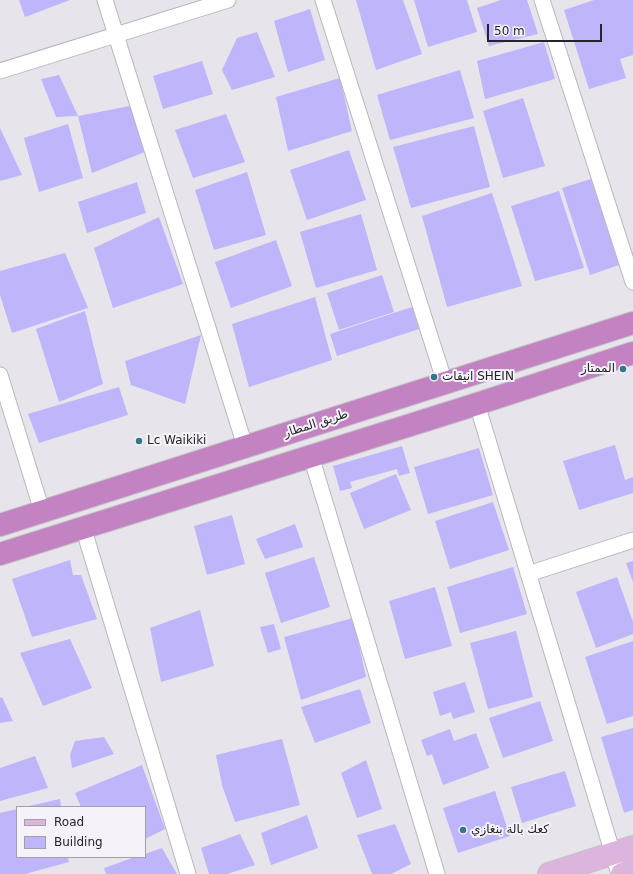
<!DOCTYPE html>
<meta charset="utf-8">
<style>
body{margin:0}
#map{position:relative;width:633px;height:874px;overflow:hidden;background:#e8e4eb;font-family:"DejaVu Sans",sans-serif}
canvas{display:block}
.legend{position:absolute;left:16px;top:806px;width:130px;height:52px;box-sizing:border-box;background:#f5f2f9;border:1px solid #a2a0a5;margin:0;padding:5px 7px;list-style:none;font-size:12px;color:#252427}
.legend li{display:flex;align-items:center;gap:8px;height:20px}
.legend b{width:20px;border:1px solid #a2a0a5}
.scale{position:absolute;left:487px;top:24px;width:115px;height:18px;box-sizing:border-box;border:2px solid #252427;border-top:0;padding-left:5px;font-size:12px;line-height:14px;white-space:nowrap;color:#252427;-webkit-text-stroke:3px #f5f2f9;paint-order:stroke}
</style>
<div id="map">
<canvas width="633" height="874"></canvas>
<ul class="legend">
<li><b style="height:5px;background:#dbb5db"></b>Road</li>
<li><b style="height:11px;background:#beb5fa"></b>Building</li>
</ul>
<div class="scale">50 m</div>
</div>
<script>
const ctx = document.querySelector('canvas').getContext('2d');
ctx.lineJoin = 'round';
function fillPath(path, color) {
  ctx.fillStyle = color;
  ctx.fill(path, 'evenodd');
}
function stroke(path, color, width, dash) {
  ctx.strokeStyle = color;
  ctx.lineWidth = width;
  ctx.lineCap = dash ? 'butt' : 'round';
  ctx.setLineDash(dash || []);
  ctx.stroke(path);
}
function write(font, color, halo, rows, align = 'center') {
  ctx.font = font + ' "DejaVu Sans","Noto Naskh Arabic",sans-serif';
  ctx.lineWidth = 4;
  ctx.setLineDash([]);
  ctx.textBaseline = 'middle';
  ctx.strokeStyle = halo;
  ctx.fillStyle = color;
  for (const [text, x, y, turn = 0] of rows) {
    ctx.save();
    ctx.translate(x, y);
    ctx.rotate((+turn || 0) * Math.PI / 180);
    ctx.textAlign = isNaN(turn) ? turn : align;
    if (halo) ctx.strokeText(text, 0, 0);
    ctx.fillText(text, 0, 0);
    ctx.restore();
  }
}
const building = new Path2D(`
 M19,0h51l-45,17z
 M356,0h47l19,54 -46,16z
 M414,0h53l10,32 -49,15z
 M501,0h26l11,34 -49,12 -12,-38z
 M594,0h39v55l-13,4 6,19 -37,11 -25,-79z
 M310,9l15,51 -37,12 -14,-51z
 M257,32l18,45 -43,13 -10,-20 15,-32z
 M544,42l11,37 -70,20 -8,-38z
 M202,61l11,33 -50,15 -10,-33z
 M460,70l14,48 -84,22 -13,-45z
 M59,75l19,41 -22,1 -15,-38z
 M340,78l12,53 -64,20 -12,-54z
 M523,98l22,68 -42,12 -20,-67z
 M130,106l15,46 -53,21 -14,-57z
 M226,114l19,48 -52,16 -18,-48z
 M68,124l15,54 -44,14 -15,-54z
 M474,126l16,61 -79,21 -18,-61z
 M0,128l22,47 -22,6z
 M349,150l17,50 -59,20 -17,-50z
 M247,172l19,63 -52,15 -19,-60z
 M591,179l28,86 -29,10 -28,-87z
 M137,182l9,31 -59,20 -9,-31z
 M559,191l25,77 -49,13 -24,-75z
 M492,193l30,93 -75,21 -25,-91z
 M361,214l16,56 -61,18 -16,-56z
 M159,217l24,67 -70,24 -19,-60z
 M276,240l16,46 -61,22 -16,-46z
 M65,253l23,55 -76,25 -12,-38v-24z
 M382,275l12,37 -55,18 -12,-37z
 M315,297l17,63 -83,27 -17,-63z
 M412,307l7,22 -82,27 -7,-22z
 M85,311l18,73 -44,18 -23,-73z
 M201,335l-16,69 -54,-19 -6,-24z
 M119,387l9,28 -89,28 -11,-29z
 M615,445l10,35 8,-3v16l-54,17 -16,-49z
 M402,446l8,27 -11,3 -2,-7 -47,13 2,6 -12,3 -7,-25z
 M479,448l14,47 -65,19 -14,-47z
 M396,474l15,36 -47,19 -14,-36z
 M493,502l16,48 -59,19 -15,-48z
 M232,515l13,49 -38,11 -13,-49z
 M295,524l8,23 -38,12 -9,-20z
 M314,557l16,50 -49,16 -16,-50z
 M70,560l3,15h8l16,44 -65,18 -20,-58z
 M633,561v21l-7,-19z
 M513,567l14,47 -67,19 -13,-46z
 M617,577l16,45v12l-37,14 -20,-56z
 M435,587l17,59 -47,13 -16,-58z
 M200,610l14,56 -53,16 -11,-54z
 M353,618l13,59 -65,23 -17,-63z
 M274,624l7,25 -13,4 -8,-26z
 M516,631l17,66 -45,12 -18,-66z
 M70,639l22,49 -49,18 -23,-53z
 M633,641v75l-26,8 -22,-67z
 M465,682l10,30 -22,7 -2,-7 -11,4 -7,-24z
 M360,689l11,34 -56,20 -14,-36z
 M2,697l11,24 -13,2v-25z
 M540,701l13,40 -50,17 -14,-40z
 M633,728v82l-9,3 -23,-76z
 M450,729l4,12 22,-8 13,35 -46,17 -11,-31 -5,2 -6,-16z
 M104,737l10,17 -42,14 -2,-13 5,-14z
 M282,739l18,66 -65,17 -13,-37 -6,-30z
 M35,756l13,32 -48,13v-33z
 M366,760l16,49 -25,9 -16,-45z
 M142,765l23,64 -20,10v-32h-64l-6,-14z
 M565,771l11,35 -54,17 -11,-36z
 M495,791l15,45 -52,17 -15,-45z
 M60,799l1,8h-32v-1z
 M17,809v48h51l1,5 -44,12h-25v-61z
 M307,815l11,33 -47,17 -10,-32z
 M395,824l16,40 -20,10h-19l-15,-39z
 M240,834l15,31 -28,9h-18l-8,-26z
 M162,848l15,26h-71l-2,-6 31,-11h10v-3z`);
const street = new Path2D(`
 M105,0l140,446
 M323,0l122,383
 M542,0l91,282
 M0,71l228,-71
 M0,375l42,136
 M477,404l142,470
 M311,456l126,418
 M83,527l105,347
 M528,574l105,-34`);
const primary = new Path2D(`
 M549,874l84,-27
 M622,874l11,-4`);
const highway = new Path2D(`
 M0,525l633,-202
 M0,554l477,-150 156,-51`);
const markers = [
 [623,369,4,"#347888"],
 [434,377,4,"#347888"],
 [139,441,4,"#347888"],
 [463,830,4,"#347888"]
];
const poiNames = [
 ["الممتاز",615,369,"right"],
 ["انيقات SHEIN",442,377],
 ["Lc Waikiki",147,441],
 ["كعك بالة بنغازي",471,830]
];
const streetNames = [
 ["طريق المطار",316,424,-18]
];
fillPath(building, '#beb5fa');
stroke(street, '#b9b6bc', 17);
stroke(primary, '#c2c2c3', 24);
stroke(highway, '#c2c2c3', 24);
stroke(street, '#fff', 15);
stroke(primary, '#dbb5db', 22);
stroke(highway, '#c383c3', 22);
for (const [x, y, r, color] of markers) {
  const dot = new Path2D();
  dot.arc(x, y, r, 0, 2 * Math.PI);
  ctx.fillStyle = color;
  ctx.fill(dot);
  stroke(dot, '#f5f2f9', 1.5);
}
write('12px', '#252427', '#f5f2f9', poiNames, 'left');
write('12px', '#252427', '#f5f2f9', streetNames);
</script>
